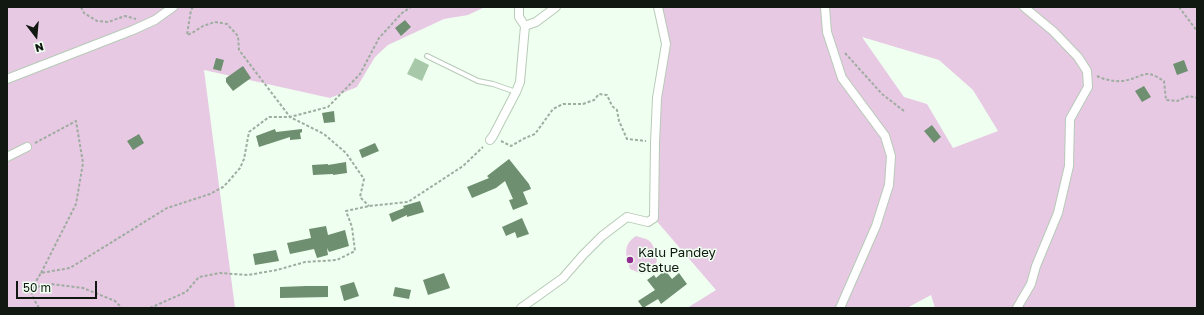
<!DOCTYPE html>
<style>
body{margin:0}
#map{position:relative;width:1204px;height:315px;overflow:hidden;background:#effff0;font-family:"Golos Text",sans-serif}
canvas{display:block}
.frame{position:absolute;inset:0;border:8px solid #111711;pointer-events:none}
.north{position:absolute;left:16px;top:16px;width:40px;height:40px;-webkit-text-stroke:3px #effff0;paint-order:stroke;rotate:164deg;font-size:11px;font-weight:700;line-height:16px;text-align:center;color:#111711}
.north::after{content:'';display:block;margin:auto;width:14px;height:18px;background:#111711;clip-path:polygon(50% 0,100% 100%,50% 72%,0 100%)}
.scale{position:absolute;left:16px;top:281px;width:81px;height:18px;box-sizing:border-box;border:2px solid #111711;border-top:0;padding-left:5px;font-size:12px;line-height:14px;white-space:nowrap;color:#111711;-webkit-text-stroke:3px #effff0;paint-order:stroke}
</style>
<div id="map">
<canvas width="1204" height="315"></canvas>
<div class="frame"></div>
<div class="north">N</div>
<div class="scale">50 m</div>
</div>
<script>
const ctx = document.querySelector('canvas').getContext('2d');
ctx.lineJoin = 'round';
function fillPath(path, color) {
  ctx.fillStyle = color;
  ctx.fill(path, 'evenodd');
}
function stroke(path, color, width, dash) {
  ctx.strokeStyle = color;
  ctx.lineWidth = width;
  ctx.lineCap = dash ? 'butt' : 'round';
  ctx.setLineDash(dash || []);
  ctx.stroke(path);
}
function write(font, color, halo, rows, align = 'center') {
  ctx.font = font + ' "Golos Text",sans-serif';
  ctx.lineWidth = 3;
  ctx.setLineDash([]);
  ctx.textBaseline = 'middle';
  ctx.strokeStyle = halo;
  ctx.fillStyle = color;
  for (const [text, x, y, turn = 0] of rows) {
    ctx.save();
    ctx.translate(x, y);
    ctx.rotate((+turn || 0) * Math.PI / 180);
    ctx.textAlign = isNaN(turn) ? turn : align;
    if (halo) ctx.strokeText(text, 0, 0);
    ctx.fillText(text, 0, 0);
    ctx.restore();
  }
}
const green = new Path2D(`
 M7,7h478l-17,8 -24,4 -56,26 -13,12 -18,30 -27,11 -126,-28 31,238h-228z
 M658,7h539v301h-262l-4,-13 -24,13h-220l29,-18 -62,-72 1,-75 11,-99zM862,37l77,23 34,30 25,41 -45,17 -26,-44 -23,-7z
 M636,236c3,1 7,2 10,3 5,2 7,6 9,12 5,13 -1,19 -13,23l-12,-5c-4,-13 -8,-24 6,-33z`);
const water = new Path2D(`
 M415,58l14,7 -7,16 -15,-7z`);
const building = new Path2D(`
 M405,20l6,7 -10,9 -6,-8z
 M216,58l8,2 -3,11 -8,-2z
 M1184,60l4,11 -11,4 -4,-11z
 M243,66l8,12 -18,13 -7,-9v-4z
 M1144,86l7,11 -9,5 -7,-11z
 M334,111l1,11 -11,1 -2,-10z
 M932,125l9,12 -7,6 -10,-12z
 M275,129l1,3 26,-3v3l-2,1 1,6 -11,1v-3l-31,10 -3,-11z
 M139,134l5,9 -11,7 -6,-9z
 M375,143l4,8 -17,7 -3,-8z
 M509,159l20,25 2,5 -8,3 5,12 -15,6 -4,-10 4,-1 -8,-18 -9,7 -24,10 -5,-11 22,-9 -2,-2z
 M346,162l1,11 -14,2v-1l-20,1 -1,-10 16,-1v1z
 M420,201l4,11 -17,5v-2l-15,7 -3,-8 15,-6 -1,-2z
 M522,218l7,16 -12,4 -2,-6 -9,4 -4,-9z
 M326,226l2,9 17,-5 4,16 -20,6 -2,-4 1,7 -11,3 -3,-9 -24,5 -3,-11 24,-5 -2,-9z
 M276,250l3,11 -24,4 -2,-11z
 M665,270l7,9 7,-6 8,11 -26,20 -3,-5 -15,9 -5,-7 17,-11 -8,-10 7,-5 2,3z
 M444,273l6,15 -22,7 -5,-15z
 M354,282l5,14 -15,5 -4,-15z
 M306,286h22v11l-48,1v-11z
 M395,287l16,3 -2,9 -16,-3z`);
const path = new Path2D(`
 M81,7l3,6 13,8 11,1 17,-6 11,3
 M193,7l-2,3 -4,25 5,-2 11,-7 12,-4 12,2 11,12 1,14 51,67 34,17 22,19 18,26 -4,18 9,9
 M1179,7l18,24
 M845,53l37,41 22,17
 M1097,76c10,5 23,7 34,3 5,-1 11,-5 16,-5 6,0 12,4 17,7l2,19 11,1 12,-5 8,2
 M501,141l10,5 14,-8 10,-4 18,-25 10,-5h20l11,-4 5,-6 8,1 5,11 5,4 2,11 8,18 19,2
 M35,143l41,-22 7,42 -7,41 -35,69
 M32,288l19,-4 32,4 32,13 7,7
 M39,308c-11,-18 -8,-18 2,-35l29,-5 97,-60 43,-14 13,-7 5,-5 12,-14 4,-9 5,-27 20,-15h21l38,-10 32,-33 19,-36 23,-25 9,-6
 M150,308l36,-16 13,-15 21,-4 28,2 29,-5 28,-8 32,-2 18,-9 -3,-24 -6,-16 23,-5 39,-4 55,-36 20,-19`);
const lane = new Path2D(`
 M427,56l51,25 15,3 23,8`);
const street = new Path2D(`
 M825,7l2,25 15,46 43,58 6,20 -2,29 -13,41 -36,82
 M525,26l11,-4 20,-15
 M7,79l126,-49 22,-10 18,-13
 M490,140l3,-4 23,-44 4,-10 5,-56 -6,-9v-10
 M7,157l20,-10
 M521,308l42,-30 20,-23 19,-19 25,-19 21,5 6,-4 1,-75 2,-45 9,-54 -8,-37
 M1017,308l14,-24 5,-18 22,-53 11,-47 1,-47 18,-32 -1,-16 -9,-14 -25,-26 -29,-24`);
const markers = [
 [630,260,4,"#922b90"]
];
const poiNames = [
 ["Kalu Pandey",638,253],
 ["Statue",638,268]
];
fillPath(green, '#e7c9e4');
fillPath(water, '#a7c9a9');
fillPath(building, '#6f8f71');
stroke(lane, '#b7cab7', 6);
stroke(street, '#b7cab7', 10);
stroke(path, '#9faca0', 2, [3, 2]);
stroke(lane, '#fff', 4);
stroke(street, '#fff', 8);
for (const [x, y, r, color] of markers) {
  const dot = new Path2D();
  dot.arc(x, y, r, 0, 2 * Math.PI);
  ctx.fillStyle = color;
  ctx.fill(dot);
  stroke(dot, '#effff0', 1.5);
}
write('13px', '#111711', '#effff0', poiNames, 'left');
</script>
